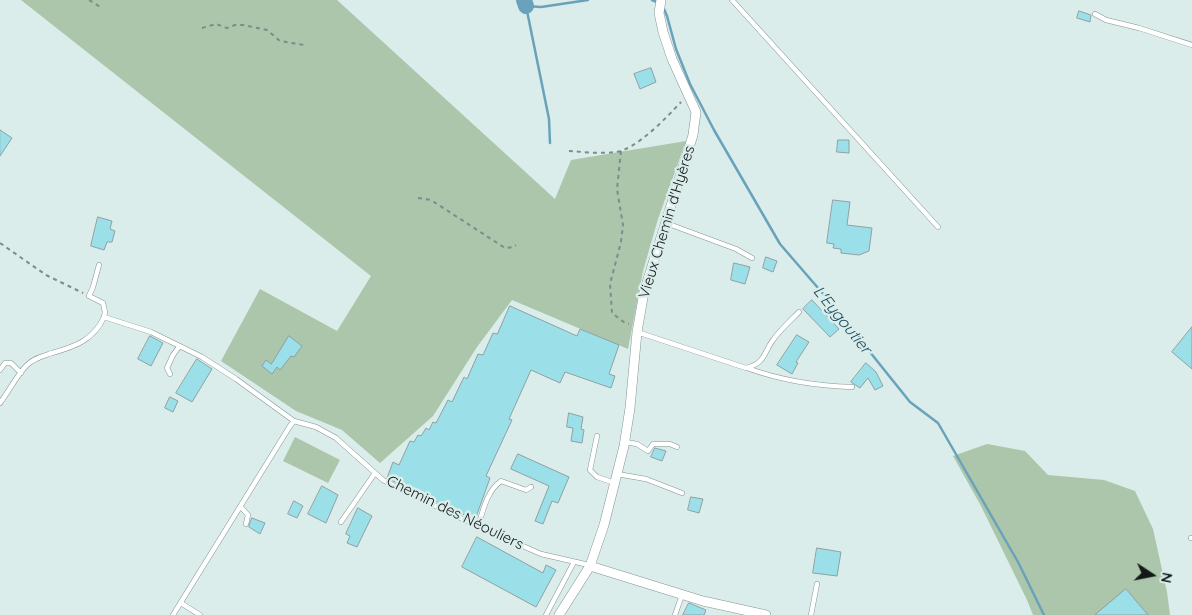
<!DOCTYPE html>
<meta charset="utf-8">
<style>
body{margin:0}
#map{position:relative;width:1192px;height:615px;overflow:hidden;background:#daedea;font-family:Quicksand,sans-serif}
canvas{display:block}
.north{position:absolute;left:1127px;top:550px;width:50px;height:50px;-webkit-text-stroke:4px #daedea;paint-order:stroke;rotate:101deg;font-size:14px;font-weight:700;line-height:20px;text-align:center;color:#111817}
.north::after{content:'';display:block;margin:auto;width:18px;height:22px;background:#111817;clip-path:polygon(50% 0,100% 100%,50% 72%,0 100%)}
</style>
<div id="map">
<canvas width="1192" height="615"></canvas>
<div class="north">N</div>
</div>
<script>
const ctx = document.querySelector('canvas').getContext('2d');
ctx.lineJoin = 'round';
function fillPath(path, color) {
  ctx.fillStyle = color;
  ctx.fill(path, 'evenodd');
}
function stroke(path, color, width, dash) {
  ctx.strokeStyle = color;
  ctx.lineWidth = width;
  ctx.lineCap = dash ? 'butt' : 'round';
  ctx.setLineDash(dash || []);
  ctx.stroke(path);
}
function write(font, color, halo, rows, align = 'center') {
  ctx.font = font + ' Quicksand,sans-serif';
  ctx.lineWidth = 5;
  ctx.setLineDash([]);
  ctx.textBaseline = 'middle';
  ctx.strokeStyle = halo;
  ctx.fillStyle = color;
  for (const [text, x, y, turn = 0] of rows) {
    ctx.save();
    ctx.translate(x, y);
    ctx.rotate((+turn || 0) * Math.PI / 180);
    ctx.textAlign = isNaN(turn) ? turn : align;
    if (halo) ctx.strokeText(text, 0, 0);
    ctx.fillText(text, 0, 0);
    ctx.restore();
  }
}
const green = new Path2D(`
 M21,0h316l218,199 16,-39 115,-19 -28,78 -15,52 -15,78 -116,-49 -35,47 -44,69 -53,47 -38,-33 -46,-19 -75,-50 39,-72 77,42 34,-55z
 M295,437l45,23 -12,23 -45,-22z
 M987,444l38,7 23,24 56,5 31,11 18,38 14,63 3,23h-137l-6,-15 -46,-94 -28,-50z`);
const stream = new Path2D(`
 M652,0l5,2
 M664,9l3,7 9,33 14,35 24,46 66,114 45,52 85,106 28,21 80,139 26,53
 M550,143l-1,-24 -23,-113 15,1 47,-7`);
const river = new Path2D(`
 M524,0l2,6`);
const building = new Path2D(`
 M1079,11l12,4 -1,7 -13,-4z
 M651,68l5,14 -16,7 -6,-15z
 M0,130l12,8 -12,18z
 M838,140h11v13l-12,-1z
 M833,200l17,2 -3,23 25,3 -3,23 -10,4 -18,-2v-4l-8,-1 1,-4 -7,-1z
 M98,217l14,4 -2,8 5,2 -3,11h-5l-3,8 -13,-4z
 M766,257l11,4 -4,11 -10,-4z
 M734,263l16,4 -5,17 -14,-4z
 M812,300l27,29 -9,8 -27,-28z
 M510,306l67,30 3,-7 39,16 -10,29 6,2 -4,12 -46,-16 -5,11 -29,-13 -22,49 3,1 -26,56 4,2 -15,42 -88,-42 6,-16 6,3 11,-24 4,1 4,-7 3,1 5,-8 3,2 4,-8 3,1 12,-23 4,2 12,-25 3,2 11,-25 5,1 10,-22 4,1z
 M1192,327v42l-20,-17z
 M797,335l12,7 -13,20 2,1 -6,11 -15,-9z
 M150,336l13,7 -12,23 -13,-7z
 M289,336l13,10 -8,11 -3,-1 -11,14 -3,-3 -5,7 -10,-8 4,-6 5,4z
 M197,359l15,10 -20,33 -16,-9z
 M866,363l10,9 7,14 -8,4 -7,-12 -8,10 -9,-6z
 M170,397l8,4 -5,11 -8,-4z
 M569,413l14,4 -2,12 3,1 -2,13 -11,-2 2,-13 -6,-1z
 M655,448l11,3 -4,10 -11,-4z
 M518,454l51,23 -11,26 -6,-2 -9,23 -8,-3 14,-35 -38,-17z
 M322,486l16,9 -12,28 -18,-9z
 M691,497l12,2 -4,14 -11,-3z
 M294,501l9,5 -6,12 -9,-4z
 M358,508l14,8 -15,31 -10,-4 3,-7 -4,-2z
 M252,518l13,5 -5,11 -11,-7z
 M477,537l66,36 3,-8 10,5 -20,37 -74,-40z
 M817,548l24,4 -4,24 -24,-3z
 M1126,589l22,26h-53z
 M689,603l17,7 -2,5h-21z`);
const path = new Path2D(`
 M89,0l13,8
 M202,28l14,-4 11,4 8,-3h8l24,5 13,11 24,4
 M569,151c15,1 32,3 47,1 21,-3 51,-35 65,-50
 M621,151l-4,38 6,36 -2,17 -11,42 2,29 13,10 4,1
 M418,198l13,2 74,48 8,-1 3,-2
 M0,243l46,32 37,18`);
const service = new Path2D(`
 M732,0l206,227
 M1095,14l11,6 33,8 53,17
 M666,223l70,26 16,9
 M99,265l-6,22 -4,9 14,7 2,9 -1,5
 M637,332l109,36c20,-5 17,-15 27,-28 7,-10 17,-19 26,-28
 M747,368c33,12 70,18 105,19
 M0,370l5,-7h6l10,10
 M170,374l-3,-6 6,-13 6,-8
 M0,403c9,-12 17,-28 27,-38 7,-7 16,-9 25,-12 22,-6 42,-13 52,-36l47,15 51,25 34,22 58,42
 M597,436l-7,34 7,7 18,6
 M625,442l12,2 11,7 5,-7h17l7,3
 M617,474l29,5 36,14
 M241,507l7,8 -2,9
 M341,522l34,-49
 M478,527c5,-17 9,-36 23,-46l25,9 5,-3
 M1191,538h1
 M181,603l19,12
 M173,615l117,-189 4,-5 22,6 20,11 47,42 19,10 73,35 66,29 48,11
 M546,615l28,-53
 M675,615l7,-20
 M811,615l6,-31`);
const minor = new Path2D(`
 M590,566l113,35 63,14
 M559,615l31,-49 14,-41 20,-79 6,-38 7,-76 7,-40 49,-157 3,-23 -24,-53 -9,-27 -4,-19 2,-13`);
const streetNames = [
 ["Vieux Chemin d'Hyères",667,222,-73],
 ["Chemin des Néouliers",455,513,26]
];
const waterNames = [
 ["L'Eygoutier",842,320,51]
];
fillPath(green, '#abc6ab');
stroke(stream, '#69a2ba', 2.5);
stroke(river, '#69a2ba', 16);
fillPath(building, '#9be0e8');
stroke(building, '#8ea0a3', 1);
stroke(service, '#839592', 5.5);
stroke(minor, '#839592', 10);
stroke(path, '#7e8c8a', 2, [4, 4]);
stroke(service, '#fff', 4.5);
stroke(minor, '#fff', 9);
write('15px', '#111817', '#daedea', streetNames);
write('italic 16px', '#1a4b5d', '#daedea', waterNames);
</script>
